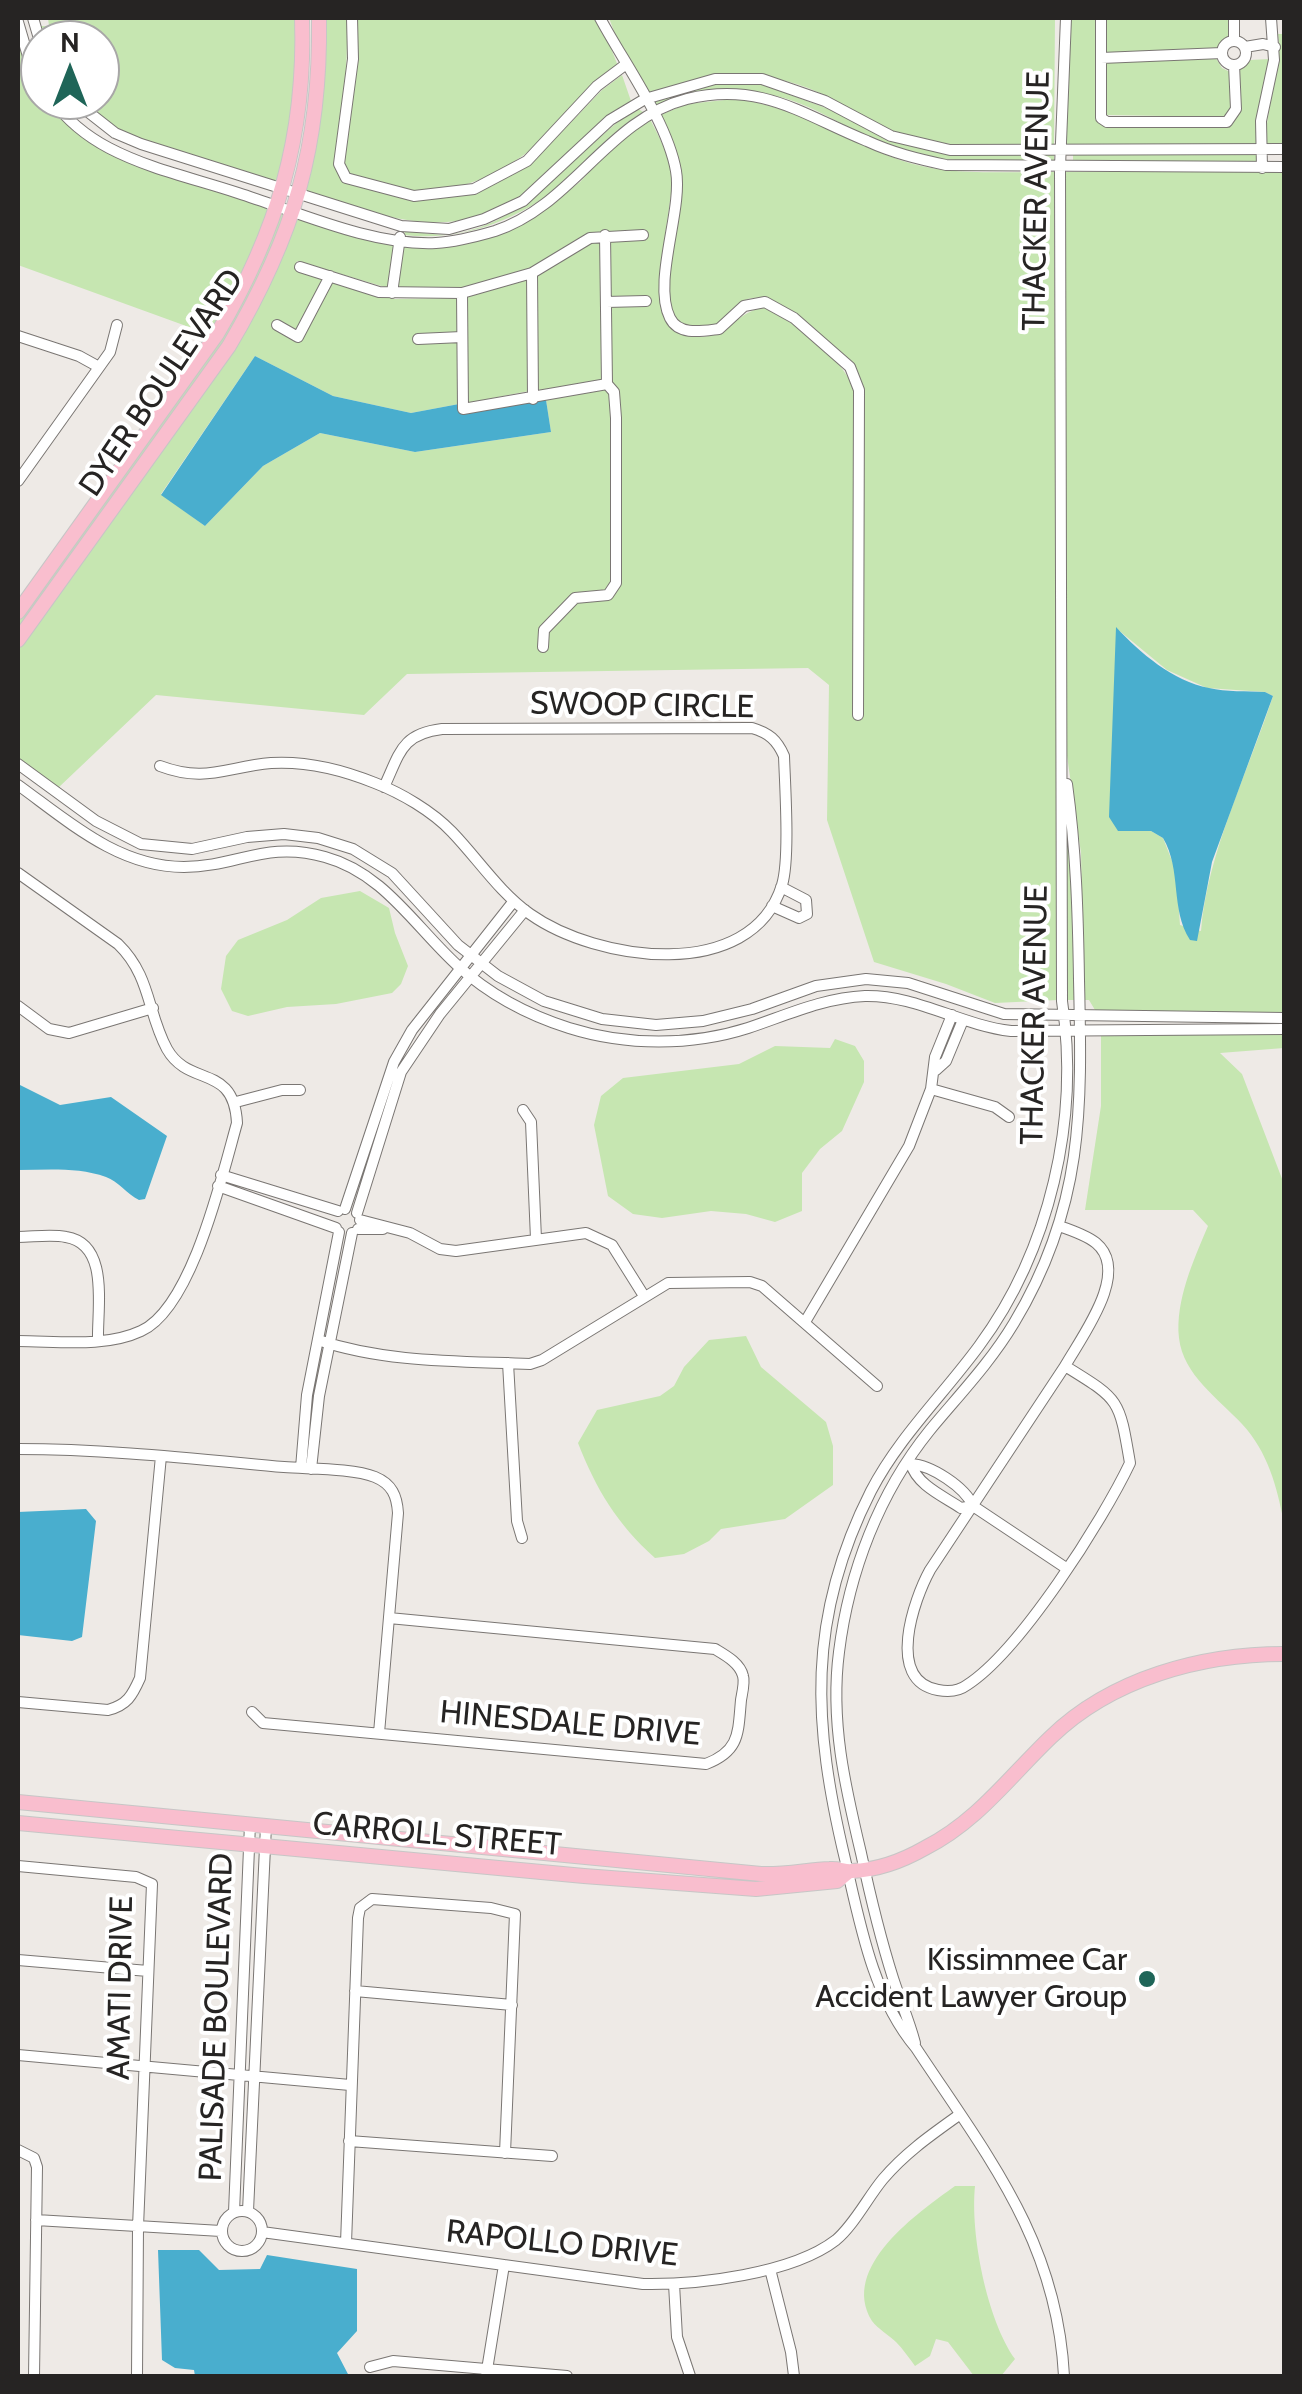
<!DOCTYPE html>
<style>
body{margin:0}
#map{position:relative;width:1302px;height:2394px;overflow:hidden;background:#eeeae6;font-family:Cabin,sans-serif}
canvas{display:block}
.frame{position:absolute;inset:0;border:20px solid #262423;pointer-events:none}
.north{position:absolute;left:20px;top:20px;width:100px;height:100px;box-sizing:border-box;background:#fff;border:2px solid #a8a7a7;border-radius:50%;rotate:0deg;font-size:28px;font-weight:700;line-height:40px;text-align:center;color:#262423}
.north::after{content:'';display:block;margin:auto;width:35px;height:45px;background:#1f6558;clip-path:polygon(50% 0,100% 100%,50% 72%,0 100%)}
</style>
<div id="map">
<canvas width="1302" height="2394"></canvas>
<div class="frame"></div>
<div class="north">N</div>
</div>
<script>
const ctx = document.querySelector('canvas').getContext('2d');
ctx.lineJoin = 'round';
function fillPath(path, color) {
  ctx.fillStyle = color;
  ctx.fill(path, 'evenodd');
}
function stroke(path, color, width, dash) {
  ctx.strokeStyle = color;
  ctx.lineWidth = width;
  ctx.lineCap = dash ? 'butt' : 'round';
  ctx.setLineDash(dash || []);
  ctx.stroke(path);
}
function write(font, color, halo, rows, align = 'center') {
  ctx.font = font + ' Cabin,sans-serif';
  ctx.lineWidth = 8;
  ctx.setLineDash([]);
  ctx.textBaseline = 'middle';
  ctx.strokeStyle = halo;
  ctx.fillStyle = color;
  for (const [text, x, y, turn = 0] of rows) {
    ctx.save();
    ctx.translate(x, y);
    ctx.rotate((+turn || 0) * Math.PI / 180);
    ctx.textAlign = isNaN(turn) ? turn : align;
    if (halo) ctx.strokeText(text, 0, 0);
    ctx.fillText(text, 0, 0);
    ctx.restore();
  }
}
const green = new Path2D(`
 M48,18h249l2,43 -19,123 -138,-44 -25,-11 -37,-29h20v-60h-56l-4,-14h9z
 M323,18h25l-6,163 3,2 68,18 63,-7 54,-29 72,-75 20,-15 9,26c-30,20 -56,45 -82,70 -10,8 -19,19 -29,26 -73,48 -141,17 -216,-5z
 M357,18h242l19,48c-59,58 -111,127 -202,125 -21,-1 -46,-11 -67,-17l-5,-11z
 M609,18h446l-1,128c-53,1 -109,3 -160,-14 -22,-8 -42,-23 -62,-33 -68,-35 -123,-28 -193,-2z
 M1063,18h33l1,100 133,7 10,-14 -2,-39 12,-12 20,-1 -12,85 -196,1z
 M1105,18h123l2,18 -13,12 -112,5z
 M1278,34h6v110h-18c-1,-38 17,-72 12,-110z
 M18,39l22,53v8h6l32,33 194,75 -15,41 -46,86 -193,-70z
 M1216,58l6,10 8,4 2,36 -6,9 -121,-2v-52z
 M716,84h45l189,70 104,1v7c-48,-1 -99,3 -146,-10 -33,-8 -62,-27 -91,-41 -55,-27 -109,-26 -164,-3l-6,-4z
 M734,99c63,7 107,40 166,61 47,17 104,11 154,12l4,828 -63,3 -49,-19 -72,-22 -47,-142 2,-135 -21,-17 -401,6 -43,41 -208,-20 -98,93 -40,-29v-111l214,-300 64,-130 98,25 -6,45 -91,-27 -2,9 29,9 -28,52 -21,-12 -3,9 24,13 36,-59 63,17 63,-1v34l-44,3 1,9 43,-2 1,62 -48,9 -78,-17 -78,-40 -94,138 44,32 58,-60 57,-33 95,19 136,-20 -5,-32 61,-11 3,-82 40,-2 -1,-9 -39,1 -1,-57h38v-10l-57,3 -59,35 -70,20 -64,1 6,-45 34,4 98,-33 45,-33 32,-35 38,-28c9,18 21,39 22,59 1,36 -34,148 17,158 35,7 45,-24 76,-29 34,20 75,47 90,84l-1,328 8,1 1,-332c-24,-27 -82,-110 -122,-86 -9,6 -16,16 -23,23 -13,1 -28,4 -38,-3 -25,-18 1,-96 -1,-122 -1,-27 -14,-58 -21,-84l29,-12z
 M637,108l6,4c-28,17 -45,42 -69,63 -49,42 -105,67 -170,60l1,-4c14,1 33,5 46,3 80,-10 124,-85 186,-126z
 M1258,153v10l-185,-1v-7z
 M1062,172h222v841l-189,-3 -6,-10h-5l-3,-147 -16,-111zM1116,628l51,42 40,18 58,4 8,4c-25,76 -66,158 -72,235l-21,-6 -4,-54 -13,-33 -12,-7h-33z
 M280,211l8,3 -15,40 -48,89 -207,290v-13l202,-283z
 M601,241l1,139 -57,11 -8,-2 -1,-113 56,-34z
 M527,280l2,111 -62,12 -1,-106z
 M1065,805l7,48 3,147h-9z
 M360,891l29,17 6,25 13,33 -7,18 -9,9 -56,11 -49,3 -39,9 -16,-5 -11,-22 5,-33 12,-16 49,-20 34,-22z
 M1284,1034v14l-64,5 22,21 42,110v339c-7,-36 -16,-71 -42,-99 -23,-25 -59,-49 -63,-86 -4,-37 15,-79 29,-112l-15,-16h-108l16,-104v-71z
 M835,1039l20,7 9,15v21l-22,49 -22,18 -18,24v38l-27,11 -29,-8 -35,-3 -49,7 -29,-4 -25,-18 -14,-71 7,-29 22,-18 116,-14 36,-18 55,2z
 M746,1336l15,31 65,55 7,24v39l-48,34 -64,10 -12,12 -25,13 -29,4c-38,-34 -59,-69 -77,-115l19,-33 63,-14 14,-10 10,-19 25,-27z
 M955,2186h20c-5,48 12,134 40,173l-14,17h-27l-26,-34 -12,-3 -6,17 -15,10c-6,-8 -12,-17 -19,-24 -7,-7 -18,-13 -24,-21 -33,-54 47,-109 83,-135z`);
const water = new Path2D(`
 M255,356l78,40 78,17 48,-9 5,10 82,-14 5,32 -136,20 -95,-19 -57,33 -58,60 -44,-31z
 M1116,627c24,26 57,54 93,61 17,4 38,3 56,4l8,4 -61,166 -15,79 -7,-1c-20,-31 -8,-70 -27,-102l-12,-7h-33l-9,-14z
 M18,1084l42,21 51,-8 56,39 -22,63 -6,1c-12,-6 -21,-19 -33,-23 -28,-10 -59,-7 -88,-7z
 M86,1509l10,12 -14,116 -10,4 -54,-6v-123z
 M158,2250h41l20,20 41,-1 7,-14 90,14v62l-20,22 12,23h-154l-1,-6 -19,-2 -13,-8z`);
const minor = new Path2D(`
 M33,18l7,24
 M352,18l1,41 -14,105 7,14 68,18 60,-7 53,-28 70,-75 28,-21
 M600,18c24,45 67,103 76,153 7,39 -24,111 -6,147 9,18 32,13 49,11l25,-23 21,-4 29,16 56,49 9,23 -1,325
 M1101,18v100l6,4h120l9,-13 -2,-44
 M1234,18v22
 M18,22l12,41 10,20
 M1222 53a12 12 0 1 1 24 0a12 12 0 1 1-24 0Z
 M1245,47l18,-3 12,3
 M1101,58l121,-5
 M52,100c15,20 36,37 57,48 40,21 87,31 129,45 60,19 134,53 198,50 18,-1 42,-7 59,-12 77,-25 113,-112 192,-132 74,-18 116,16 180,42 26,12 51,18 79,24l338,2
 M73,100l42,33 26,11 260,82 48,3 35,-10 39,-18 87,-81 35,-21 70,-20h47l63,22 66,35 59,14 334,-1
 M1262,168l-1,-47 13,-61 -3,-42
 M300,267l79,25 83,1 70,-20 58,-35 53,-3
 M532,273l1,126
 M392,293l8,-56
 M462,293l1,116 144,-25 -2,-149
 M606,302l40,-1
 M277,325l21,12 32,-61
 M18,336l61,20 20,11
 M418,339l44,-2
 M18,481l92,-129 7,-27
 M543,647l1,-17 31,-32 33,-3 8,-12v-165l-2,-26 -7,-8
 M18,764l78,57 45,23 51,5 55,-12 37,-3 34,4 35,11 39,24 66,72 40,31 46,25 58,18 54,6 47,-4 49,-12 64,-23 50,-7 42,4 96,31 280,4
 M160,766c45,17 66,1 111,-3 34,-2 72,7 104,20 26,10 57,28 77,49 26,27 47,60 78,82 66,47 221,70 252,-29 8,-26 3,-99 2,-129 -7,-16 -15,-23 -32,-28l-310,1c-41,5 -42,24 -58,58
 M18,785c50,36 100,82 166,82 53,0 82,-27 141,-10 59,16 90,70 133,109 32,29 70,49 111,62 57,18 123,18 179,0 39,-13 75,-30 117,-32 52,-1 95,29 146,35l273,-2
 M18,873l100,71c33,32 29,68 49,105 22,39 67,14 70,74 -15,53 -45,185 -96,208 -36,17 -84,10 -123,10
 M772,906l27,12 8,-4 -1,-14 -25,-13
 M18,1006l31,23 20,4 84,-25
 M936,1070l10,-9 17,-41
 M931,1089l64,18 14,10
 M236,1102l46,-12h18
 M523,1110l8,12 5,117
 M221,1175l117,36
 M218,1186l118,42
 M345,1209l49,-147 18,-32 101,-128
 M357,1213l44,-141 39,-58 85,-104
 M360,1220l50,13 30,16 16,2 130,-18 26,12 32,51
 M1059,1226c12,4 27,9 37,17 35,29 -14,93 -31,123
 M358,1229h25
 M18,1237c15,0 33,-3 48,0 44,7 31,71 32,104
 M805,1322l104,-176 22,-57 4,-32 17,-42
 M318,1340c68,23 142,21 212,24l12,-4 126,-77 82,-1 12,4 115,100
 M508,1363l9,158 5,17
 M1065,1366c55,34 54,32 65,97 -27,57 -110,188 -163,222 -8,6 -19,7 -29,5 -53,-9 -24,-91 -8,-120z
 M18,1449c88,0 178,10 266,18 25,2 69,1 91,10 17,7 22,19 23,36l-19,220
 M301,1468l6,-73 32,-163
 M311,1469l8,-73 33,-163
 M973,1506l-12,2c-18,-12 -44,-23 -50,-44 20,1 54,23 62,42l93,62
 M18,1702l90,8c19,-5 24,-14 32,-32l21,-222
 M252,1712l11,11 443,41c34,-13 32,-31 35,-64 1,-6 4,-18 2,-24 -3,-13 -18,-21 -28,-27l-326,-31
 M18,1866l118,11 16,7 -14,343 -1,149
 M18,1960l130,11
 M355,1991l157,14
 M915,2043c-6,-23 -15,-43 -22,-65 -13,-41 -23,-83 -32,-125 -16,-67 -31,-132 -22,-201 10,-80 40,-159 91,-222 29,-35 60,-67 84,-107 70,-116 68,-214 65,-343 -1,-67 -3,-131 -12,-196
 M18,2055l332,30
 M349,2141l203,15
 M18,2150l16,8 3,9 -3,209
 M222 2231a20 20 0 1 1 40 0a20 20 0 1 1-40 0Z
 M248,2211l18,-385
 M234,2212l16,-388
 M36,2220l185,11
 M262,2232l381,52c54,1 149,-10 193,-44 18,-15 32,-43 47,-61 22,-26 48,-44 76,-64
 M346,2243l12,-325 2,-10 12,-9 119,9 24,6 -10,239
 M770,2269l21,83 3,24
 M674,2284l3,53 13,39
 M370,2367l23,-6 174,15
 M486,2376l18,-111
 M1064,2376c-7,-135 -76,-219 -148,-328 -43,-51 -56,-124 -71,-189 -32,-134 -39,-240 26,-368 28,-54 72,-96 108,-145 71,-96 101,-227 83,-345l-2,-834 6,-149`);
const major = new Path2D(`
 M18,612l199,-278c60,-102 89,-197 85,-316
 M18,640l211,-294c65,-110 92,-200 90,-328
 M18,1802l743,72c24,1 46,-4 69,-5 8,-1 15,3 22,2 25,-1 52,-11 73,-23 52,-26 85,-72 126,-111 61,-59 151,-83 233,-83
 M18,1823l566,53 172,13 81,-8 11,-9`);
const markers = [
 [1147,1979,10,"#1f6558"]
];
const streetNames = [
 ["THACKER AVENUE",1037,201,-89],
 ["DYER BOULEVARD",162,383,-56],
 ["SWOOP CIRCLE",642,706,1],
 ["THACKER AVENUE",1035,1015,-89],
 ["HINESDALE DRIVE",570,1724,5],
 ["CARROLL STREET",437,1835,5],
 ["AMATI DRIVE",121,1988,-89],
 ["PALISADE BOULEVARD",217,2017,-88],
 ["RAPOLLO DRIVE",562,2244,6]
];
const poiNames = [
 ["Kissimmee Car",1127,1961],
 ["Accident Lawyer Group",1127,1998]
];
fillPath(green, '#c6e6b1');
fillPath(water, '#49aece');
stroke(minor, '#7a7673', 12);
stroke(major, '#c7c6c6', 16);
stroke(minor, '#fff', 10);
stroke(major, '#f9bece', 14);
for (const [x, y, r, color] of markers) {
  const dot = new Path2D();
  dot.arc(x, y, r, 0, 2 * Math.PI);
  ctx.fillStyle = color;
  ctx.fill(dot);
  stroke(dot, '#fff', 4);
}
write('32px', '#262423', '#fff', streetNames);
write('32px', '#262423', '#fff', poiNames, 'right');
</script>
